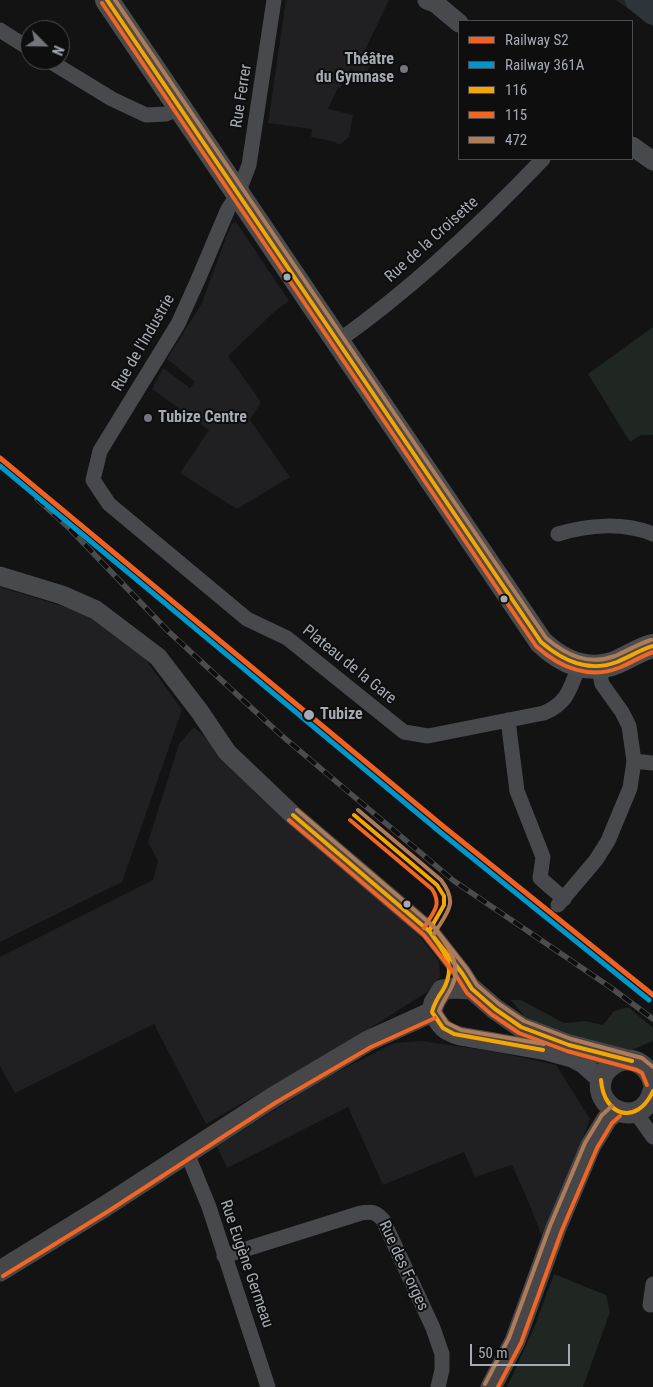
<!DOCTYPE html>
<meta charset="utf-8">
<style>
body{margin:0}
#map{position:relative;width:653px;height:1387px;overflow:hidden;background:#131314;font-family:"Roboto Condensed",sans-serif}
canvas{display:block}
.legend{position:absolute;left:458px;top:20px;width:175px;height:140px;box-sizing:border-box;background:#0e0e0f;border:1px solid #4b4c51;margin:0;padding:6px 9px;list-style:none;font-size:15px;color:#a6aab3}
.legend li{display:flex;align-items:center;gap:10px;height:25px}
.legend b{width:25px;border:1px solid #4b4c51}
.north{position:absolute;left:20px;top:20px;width:50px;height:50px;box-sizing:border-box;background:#0e0e0f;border:1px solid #4b4c51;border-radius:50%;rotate:113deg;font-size:14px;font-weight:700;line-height:20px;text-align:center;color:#a6aab3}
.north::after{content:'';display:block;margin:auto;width:18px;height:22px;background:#73757b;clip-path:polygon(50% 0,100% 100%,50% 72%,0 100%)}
.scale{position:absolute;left:470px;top:1344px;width:100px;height:22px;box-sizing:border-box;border:2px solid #a6aab3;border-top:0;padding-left:6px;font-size:15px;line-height:18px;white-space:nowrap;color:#a6aab3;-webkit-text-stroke:4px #0e0e0f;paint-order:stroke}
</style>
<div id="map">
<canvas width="653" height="1387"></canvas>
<ul class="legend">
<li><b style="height:6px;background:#f16122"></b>Railway S2</li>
<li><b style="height:6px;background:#0096ca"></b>Railway 361A</li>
<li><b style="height:6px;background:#f7a600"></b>116</li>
<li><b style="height:6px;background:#f26522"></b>115</li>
<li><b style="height:6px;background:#b07c57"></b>472</li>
</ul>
<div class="north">N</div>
<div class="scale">50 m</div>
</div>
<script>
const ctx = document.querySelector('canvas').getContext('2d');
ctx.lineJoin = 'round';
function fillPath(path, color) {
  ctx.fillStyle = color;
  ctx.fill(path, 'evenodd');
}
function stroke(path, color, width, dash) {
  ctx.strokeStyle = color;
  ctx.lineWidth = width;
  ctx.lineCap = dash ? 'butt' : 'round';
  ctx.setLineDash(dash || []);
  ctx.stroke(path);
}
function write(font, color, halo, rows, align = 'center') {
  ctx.font = font + ' "Roboto Condensed",sans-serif';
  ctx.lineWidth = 4;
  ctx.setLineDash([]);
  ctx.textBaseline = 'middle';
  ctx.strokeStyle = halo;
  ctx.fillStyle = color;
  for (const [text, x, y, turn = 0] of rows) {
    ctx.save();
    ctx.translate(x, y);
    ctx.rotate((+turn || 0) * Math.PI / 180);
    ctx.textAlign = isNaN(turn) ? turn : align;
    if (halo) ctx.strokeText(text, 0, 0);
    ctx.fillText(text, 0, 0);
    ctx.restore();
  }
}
const built = new Path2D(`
 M286,0h103l-25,52 8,5 1,2 -7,15 -3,1 -13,-6 -10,19 -2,-1 -10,22 25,6 -4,22 -10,8 -4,-3 -24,-5 1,-8 -44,-6z
 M236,222l53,79 -15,11 -46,44 33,46 -11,18 40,57 -53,32 -57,-36 29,-43 -57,-41 11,-21 27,20 5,-6 -28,-23 35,-56 23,-63 7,-16z
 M0,587l85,26 61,47 36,50 -60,172 -122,60z
 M194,727l227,211 18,23 1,16 -13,15 -80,51 -141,81 -52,-100 -139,69 -15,-27v-109l153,-77 5,-19 -10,-19 31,-98z
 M422,1041l74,11 60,13 34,54 -47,120 -15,-38 -16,-36 -37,12 -11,-25 -81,33 -35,-78 -121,61 -10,-22 112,-70 65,-33z`);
const green = new Path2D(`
 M616,0h37v26z
 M653,327v108h-12l-11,7 -42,-68z
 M511,1000h10l43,23 21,-2 18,4 11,-14 14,-4 25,21v13l-19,8h-17l-86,-25z
 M554,1274l52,21 4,17 -27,75h-76l27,-59z`);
const river = new Path2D(`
 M637,0l16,13`);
const minor = new Path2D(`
 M274,0l-25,165 -12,31 -9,13 -31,73 -19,42 -78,127 -7,29 16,24 138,115 40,19 117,94 24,4 116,-23c24,-10 26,-25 35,-47
 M0,30l30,19
 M48,60l64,39 34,16 20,-1 13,-6
 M338,341c75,-53 142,-116 205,-182
 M558,534c30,-9 65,-12 95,0
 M598,666l4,18 20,28 7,14 5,35 19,2
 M508,720l9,71 26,66 -3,21 24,21
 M558,905l38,-45 12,-19 22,-53 4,-27
 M636,1113l17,24
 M187,1153l22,54 59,180
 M224,1256l137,-43c10,-2 15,-1 22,7l50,108 9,26v16l-4,17
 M650,1305l3,-21`);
const tertiary = new Path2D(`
 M427,0l8,3 24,20
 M632,146l21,15
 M0,576l62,19 34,15 62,47 42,55 27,40 66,63 136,116 33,42 10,16
 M432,1012c9,15 11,19 28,24l87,15 25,7 11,6 18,16`);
const secondary = new Path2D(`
 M653,1082c-4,-15 -19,-27 -36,-20 -6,3 -11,8 -14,13 -15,34 40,57 50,16
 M0,1271l104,-64 168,-109 96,-57 64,-29 2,-9 8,-13 11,-2 19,1 23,20 26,18 48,18 58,15
 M491,1387l24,-46 41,-113 35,-83 16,-26 9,-8`);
const primary = new Path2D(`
 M107,0c143,215 291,427 434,642 21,20 47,32 76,20 12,-5 23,-13 36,-16`);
const rail = new Path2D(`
 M37,499l32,29 99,103 113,104 173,146 156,106 43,32`);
const bus1 = new Path2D(`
 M107,0l434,642c22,19 47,31 76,20 12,-5 23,-12 36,-16
 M293,815l136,116 33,42 10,16 23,20 26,18 48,18 63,16
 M354,815l83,70 7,11v9l-15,26
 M432,935c14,19 24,32 11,55 -5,7 -9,14 -11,22l11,16 11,6 89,16
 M601,1080c3,37 36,46 52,11`);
const bus2 = new Path2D(`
 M102,3l434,643c24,22 54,34 85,21 11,-5 21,-11 32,-15
 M289,820l135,115 33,42 10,16 24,21 28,19 48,18 70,19 5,3 5,12
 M350,820l82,69c11,17 0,24 -8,39
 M3,1276l104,-64 168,-109 96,-56 64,-29
 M498,1387l23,-44 41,-113 35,-82 15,-25 8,-7`);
const bus3 = new Path2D(`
 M115,0l431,638c20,17 42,28 69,18 12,-5 23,-12 36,-16
 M297,810l137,117 33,42 10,16 22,19 25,17 47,18 71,19 11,9
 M358,810l83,70c18,24 6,32 -7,54
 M437,931c12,17 25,34 15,55 -4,9 -10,16 -13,25l8,12 14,7 83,14
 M485,1384l24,-46 41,-112 35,-83 17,-28 10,-9`);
const rail1 = new Path2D(`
 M0,458l444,369 209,168`);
const rail2 = new Path2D(`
 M0,466l440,366 209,168`);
const markers = [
 [404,69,5,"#73757b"],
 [287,277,4.5,"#a6aab3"],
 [148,418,5,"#73757b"],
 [504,599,4.5,"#a6aab3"],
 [309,715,6,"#a6aab3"],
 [407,904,4.5,"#a6aab3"]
];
const poiNames = [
 ["Théâtre",394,60],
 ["du Gymnase",394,78],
 ["Tubize Centre",158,418,"left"]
];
const streetNames = [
 ["Rue Ferrer",242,96,-81],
 ["Rue de la Croisette",432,240,-42],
 ["Rue de l'Industrie",144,343,-60],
 ["Plateau de la Gare",349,665,39],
 ["Rue Eugène Germeau",246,1264,71],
 ["Rue des Forges",403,1266,65]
];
const stopNames = [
 ["Tubize",320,715]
];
fillPath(built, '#202022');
fillPath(green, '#202621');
stroke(river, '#2d343a', 24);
stroke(minor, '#48494d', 15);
stroke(tertiary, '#48494d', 19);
stroke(secondary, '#47474a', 21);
stroke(primary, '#4b4c4e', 24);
stroke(rail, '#4b4c4e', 5.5);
stroke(rail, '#0e0e0f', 4, [11]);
stroke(bus1, '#f7a600', 4);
stroke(bus2, '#f26522', 4);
stroke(bus3, '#b07c57', 4);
stroke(rail1, '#f16122', 5);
stroke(rail2, '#0096ca', 5);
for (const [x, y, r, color] of markers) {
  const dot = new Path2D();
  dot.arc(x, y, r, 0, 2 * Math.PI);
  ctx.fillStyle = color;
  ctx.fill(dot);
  stroke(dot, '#0e0e0f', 2);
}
write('bold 16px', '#a6aab3', '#0e0e0f', poiNames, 'right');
write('16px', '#a6aab3', '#0e0e0f', streetNames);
write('bold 16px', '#a6aab3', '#0e0e0f', stopNames, 'left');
</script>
